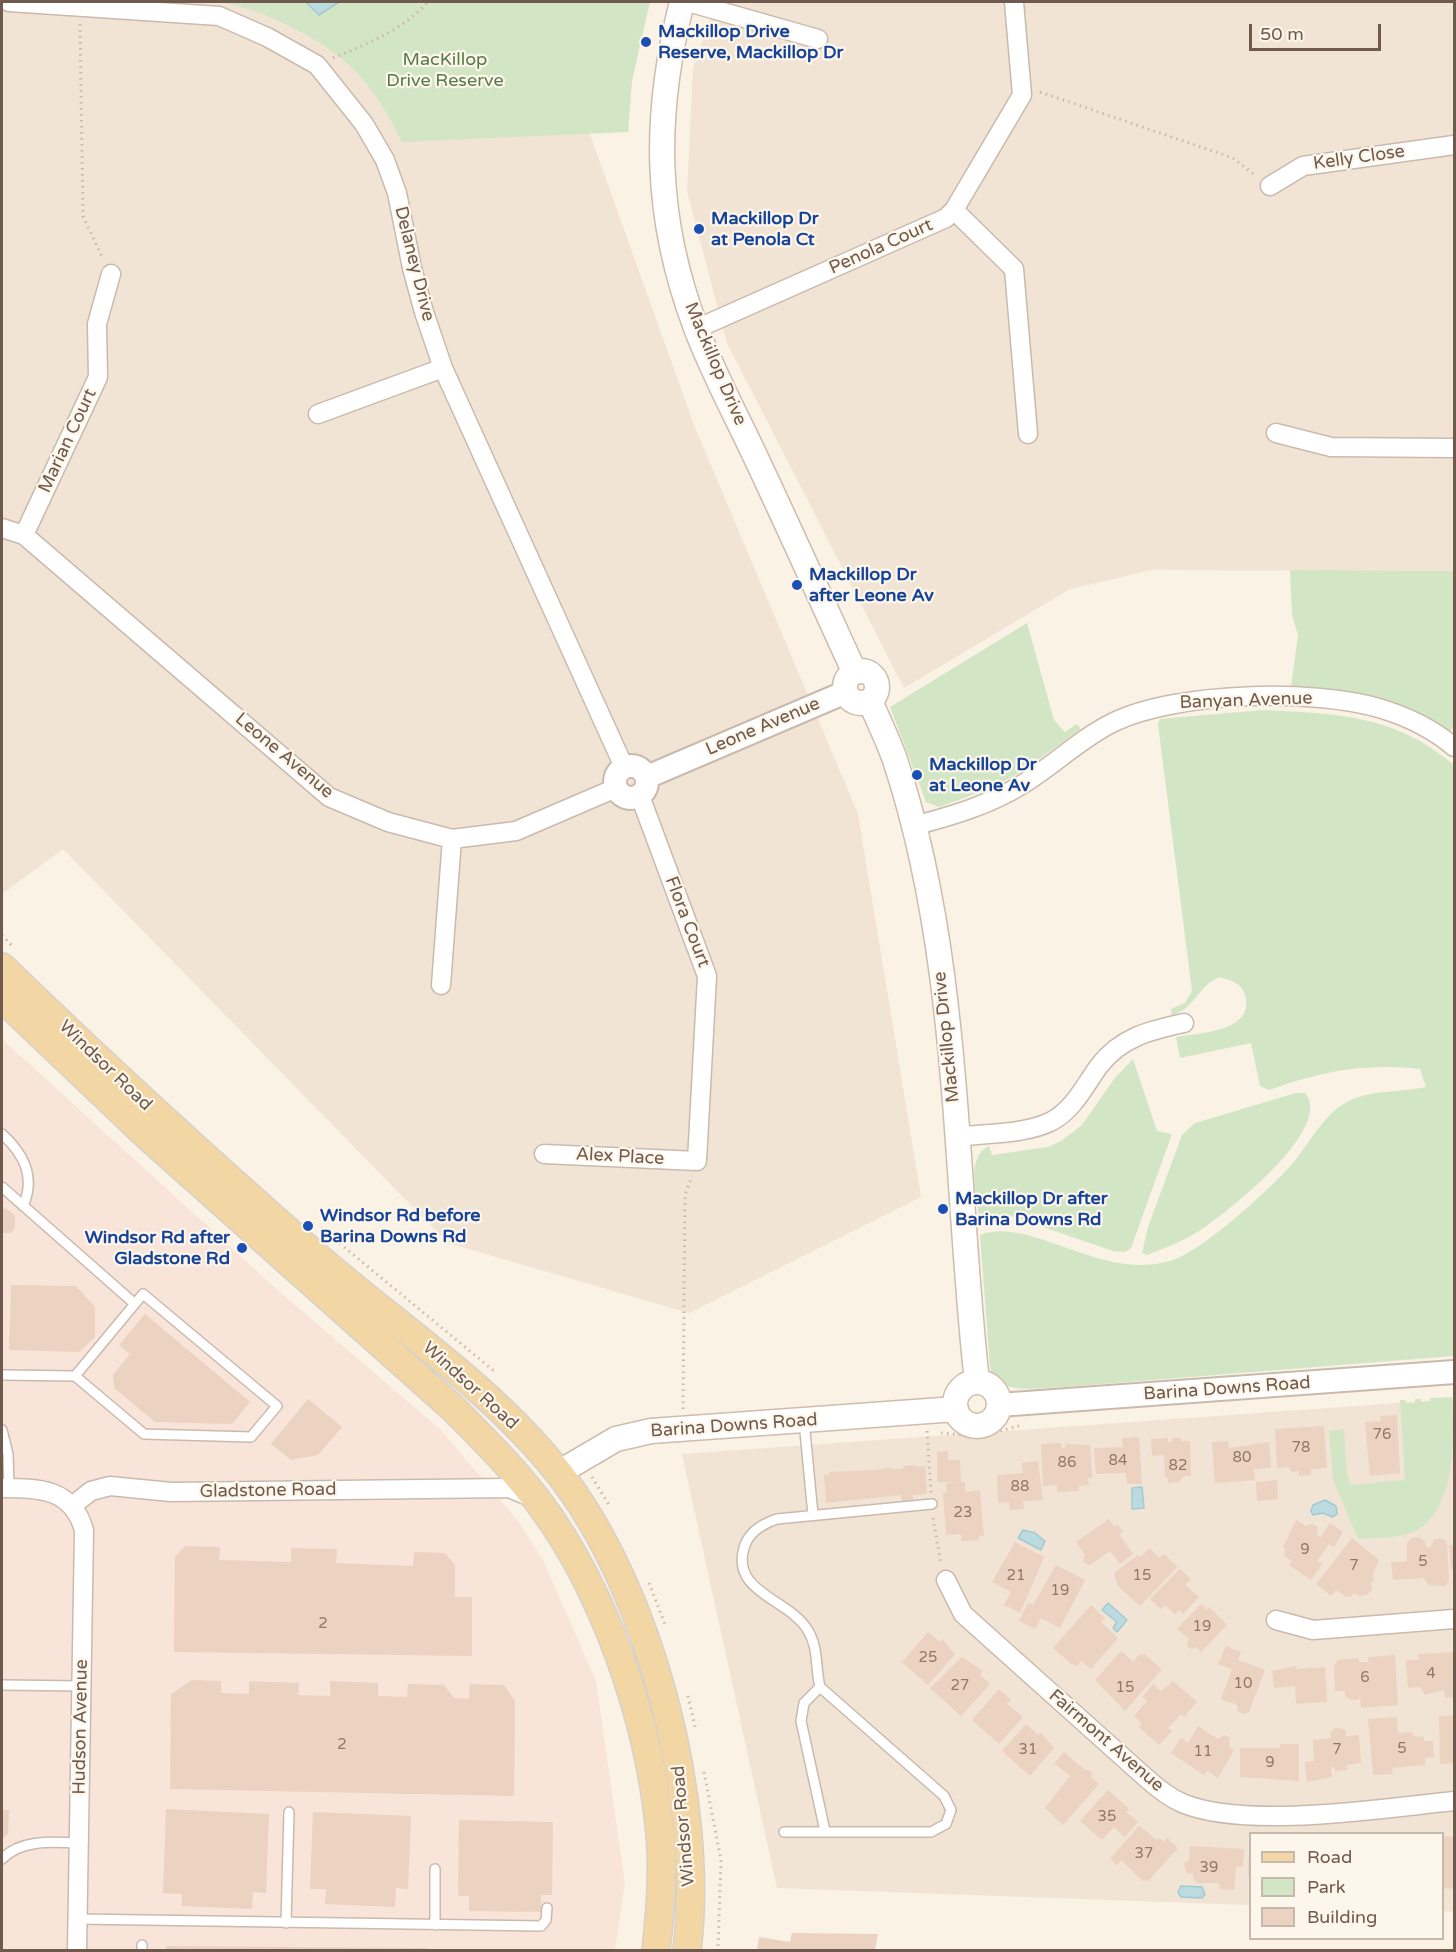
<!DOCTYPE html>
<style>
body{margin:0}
#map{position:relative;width:1456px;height:1952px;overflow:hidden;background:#faf2e5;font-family:"Varela Round",sans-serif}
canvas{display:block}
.frame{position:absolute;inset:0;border:3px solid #705a4d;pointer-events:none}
.legend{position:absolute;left:1249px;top:1832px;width:195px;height:108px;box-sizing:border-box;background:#fdf6eb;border:2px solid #c5b8ac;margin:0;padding:8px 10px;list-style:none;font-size:18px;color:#705a4d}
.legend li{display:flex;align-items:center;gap:12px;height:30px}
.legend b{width:30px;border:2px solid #c5b8ac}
.scale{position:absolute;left:1249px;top:24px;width:132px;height:27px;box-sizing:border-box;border:3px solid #705a4d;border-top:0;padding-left:8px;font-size:18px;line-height:21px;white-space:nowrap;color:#705a4d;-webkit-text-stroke:4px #fdf6eb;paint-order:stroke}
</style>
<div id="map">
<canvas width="1456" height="1952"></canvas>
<div class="frame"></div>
<ul class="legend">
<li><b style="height:8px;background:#f2d6a4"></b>Road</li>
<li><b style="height:16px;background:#d2e6c5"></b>Park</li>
<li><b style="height:16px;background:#ecd2c0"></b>Building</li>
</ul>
<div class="scale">50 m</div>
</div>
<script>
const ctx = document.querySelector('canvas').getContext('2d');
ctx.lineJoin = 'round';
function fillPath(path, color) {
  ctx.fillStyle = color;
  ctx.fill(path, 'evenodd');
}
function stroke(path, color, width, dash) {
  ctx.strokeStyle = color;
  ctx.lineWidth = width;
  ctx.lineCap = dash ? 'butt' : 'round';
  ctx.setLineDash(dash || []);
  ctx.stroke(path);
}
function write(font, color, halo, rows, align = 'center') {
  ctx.font = font + ' "Varela Round",sans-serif';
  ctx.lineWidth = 4.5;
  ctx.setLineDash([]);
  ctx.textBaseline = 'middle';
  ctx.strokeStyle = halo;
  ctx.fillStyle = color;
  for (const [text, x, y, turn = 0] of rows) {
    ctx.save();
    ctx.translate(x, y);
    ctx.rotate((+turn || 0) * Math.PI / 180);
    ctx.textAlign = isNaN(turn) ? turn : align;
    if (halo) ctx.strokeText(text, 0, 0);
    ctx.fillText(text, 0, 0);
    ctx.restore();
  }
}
const residential = new Path2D(`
 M2,2h630l-44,127 106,296 164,389 63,383 -232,116 -241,-70 -385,-394 -61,45z
 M716,2h738v569l-302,-1 -82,19 -166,99 -177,-345 -40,-152 6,-123z
 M1454,1399v513l-11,-1 -1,-77h-192v71l-473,-17 -95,-434z`);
const commercial = new Path2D(`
 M2,1039l279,254 159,136 79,93 24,38 53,121 29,202 -10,67h-613z`);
const green = new Path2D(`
 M217,2h433l-18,79 -4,51 -226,10c-13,-27 -28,-52 -49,-73 -29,-30 -94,-62 -136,-67z
 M1290,570l164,1v157l-4,3c-58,-33 -93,-40 -159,-44l7,-52 -6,-20z
 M1027,623l27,97 11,12 12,-8 4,5 -60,43 -32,17 -50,18 -13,-5 -36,-95z
 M1263,710c76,4 130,4 191,55v591l-389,31c-23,0 -68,11 -75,-20l-10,-132c50,-21 128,52 198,23 29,-12 98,-73 118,-99 17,-21 29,-47 55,-59 22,-10 52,-8 75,-13l-6,-18c-56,-6 -98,2 -151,21l-9,-4 -9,-43 -71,15 -4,-21c22,-4 80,-5 69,-42 -3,-12 -15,-15 -25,-18 -23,9 -25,32 -48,38l-1,-6 14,-6 7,-12 -34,-267 2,-5z
 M1133,1059l24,72 15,3 -41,114 -6,4 -12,-1 -105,-36 -29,2c-2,-22 -14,-60 10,-71l3,9 56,-8 13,-6 21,-16 32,-46z
 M1296,1093h9c29,35 -74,116 -100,134 -15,11 -33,18 -50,25l-8,3 -5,-2 6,-26 34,-92 13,-12z
 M1452,1397c3,45 4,126 -48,138 -15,3 -31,3 -46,4l-25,-59 -4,-49 15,-2 3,45 4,11 54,-5 -5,-80h5l1,3h9v-4h6v3l9,-1v-3z`);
const water = new Path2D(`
 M306,2h33l-20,13z
 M1142,1487l2,21 -12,1v-21z
 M1325,1500l11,6 1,8 -5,3 -9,-4 -10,2 -2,-4 2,-6z
 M1023,1530l12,3 10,8 -4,9 -23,-12z
 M1108,1603l19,17 -10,12 -4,-4 4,-6 -15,-12z
 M1181,1886l21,1 3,7 -3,4 -21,-1 -3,-5z`);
const building = new Path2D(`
 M2,1206l13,9v13l-4,5h-9z
 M11,1285l65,1 19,21v30l-16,15 -70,-2z
 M145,1314l105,88 -18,22 -77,-2 -41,-34 -1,-13 17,-21 -11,-9z
 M308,1399l34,28 -24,28 -27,5 -20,-16z
 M1397,1415l3,58 -30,3 -5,-54 16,-1 -1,-5z
 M1324,1426l3,42 -16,1v6l-12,1v-5l-7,1 -3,-5 -12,1 -2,-39z
 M1139,1437l3,47h-15l-1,-11 -30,1 -2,-26 29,-1 -1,-9z
 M1168,1438v4h4v-4h9v3h9l1,35h-6l-7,6 -10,1v-5h-3l-1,-23 -12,1 -1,-17z
 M1228,1441l1,7 40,-6 2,26 -17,1 1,11 -40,3 -3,-41z
 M1061,1443v5l5,-1v-3l24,1 2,33h-4l1,7 -10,1v5l-22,1v-7l-14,1 -2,-42z
 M948,1451v9h12l1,22h-24v-30z
 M1038,1461l5,39 -20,1 1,8 -14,1 -1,-8 -11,1 -1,-28 26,-2 -1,-10z
 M916,1465l1,2 8,-1 2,28 -14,1v7l-11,1 -1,-8 -75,8 -2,-28h5v-3l48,-2 15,-3v2h7l5,-1v-2z
 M1277,1480l1,19 -21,2 -1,-19z
 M965,1482v10l15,-2 4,46h-5v4l-18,1v-7l-15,1 -3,-42 4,-1 -1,-9z
 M1109,1519l5,8 4,-2 5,7 -4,2 14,20 -13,10 -10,-13 -20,14 -4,-1 -3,-4 2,-5 -9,-13z
 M1296,1520l10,6 6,-2 6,3 -1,8 4,2 9,-14 13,9 -9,15 -5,-3 -12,17 5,3 -11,16 -22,-15 3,-4 -9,-5 3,-5 -3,-4z
 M1420,1537l5,5 1,5h5l3,-8h9l4,3 2,39 -4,5 -16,-1 -5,-7 -31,2 -2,-17 16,-2v-18l4,-5z
 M1352,1538l27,22 -7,17 3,2 -4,3 1,8 -6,5 -7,1 -5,-3 -3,4h-5l-10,-7 -5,6 -15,-12z
 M1015,1542l29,15 -24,56 -16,-8 7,-13 -19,-10z
 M1449,1545h5v24h-3z
 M185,1546l35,1 -1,13 72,2v-14l46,1 -1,14 77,3 1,-14 31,1 10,12v32h17v59l-298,-4 1,-95z
 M1150,1548l9,10 5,-4 13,13 -37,39 -22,-20 -4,-13 24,-18 2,2z
 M1056,1565l29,15 -25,48 -19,-10 -6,11 -16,-8 9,-18 5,2z
 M1180,1569l11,10 -6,6 14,12 -16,17 -4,-4 -4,4 -10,-9 -4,4 -11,-10z
 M1201,1604l6,6 2,-3 18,18 -26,27 -4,-5 -7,2 -3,-3 2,-7 -12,-10z
 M1091,1605l14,13 -4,4 17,16 -27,31 -10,-8 -4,5 -6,-2 -18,-16z
 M928,1632l12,10 2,-3 13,15 -27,31 -26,-23z
 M1226,1646l15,6 -3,8 27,10 -16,42 -4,2 -7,-2 -1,-7 -16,-6 11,-30 -14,-5z
 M1121,1651l13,11 4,-7 6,-1 18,15 -37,42 -30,-31z
 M1454,1652v45l-9,1 -1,-8 -19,5 -5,-8 -12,1 -2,-28h13l-1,-6z
 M1395,1655l3,50 -37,3 -1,-11 -2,3h-7l-6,-4v-5h-10l-1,-25 4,-6 21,-2v4h9v-5z
 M962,1657l21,14 -3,4 10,9 -29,32 -31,-28z
 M1297,1666l-1,3 29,-2 2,35 -31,2 -1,-18 -21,2 -2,-17z
 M192,1680l29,1v12l28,1v-13l50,2 -1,12 32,1v-15l48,2v13l29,1 1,-13 36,1 10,13 15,1 1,-15 34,1 11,16 -1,95 -344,-7 1,-95z
 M1173,1681l24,21 -13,15 -3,-3 -13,14 4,3 -13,14 -20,-18 3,-3 -8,-8 13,-15 -5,-4 11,-13 8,7z
 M999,1689l12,11 -4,4 16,13 -24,27 -27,-24z
 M1454,1715v48l-14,1 -1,-48z
 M1397,1717l1,16 14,-1 1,4 11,1v4h9l1,16 -9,1v7l-33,3 1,6 -20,1 -5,-56z
 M1026,1724l12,11 2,-3 14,16 -24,28 -28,-25z
 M1198,1726l20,13 7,-4 5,3 -1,9 5,3 -16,28 -11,-7 -3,4 -33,-22 10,-15 7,5z
 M1335,1728h6l5,3v5l13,-1 2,28 -14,2v5l-12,1 -1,-4h-3l1,10 -25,5 -2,-20 9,-1 -1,-21 18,-2 -1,-5z
 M1280,1744h19v37l-59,-4v-29h40z
 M1064,1752l22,19 2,-2 5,5 -2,3 8,7 -36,41 -18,-17 25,-32 -16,-13z
 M1108,1790l21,19 -3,3 12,10 -13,15 -11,-10 -12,13 -22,-19z
 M166,1809l103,5 -3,79 -13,-1 -1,17 -70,-3v-12l-19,-1z
 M2,1810h7l-1,24 -6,5z
 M313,1812l98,4 -3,73 -12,-1 -1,19 -70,-3 1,-15h-16z
 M459,1820l94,2 -1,73h-11v17l-72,-1v-15h-11z
 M1139,1826l18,14 2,-2 5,4 3,-4 11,10 -29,32 -6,1 -22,-21 -4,5 -7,-6z
 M1443,1836l11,1v52l-11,-1z
 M1190,1846l54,3 -1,18h-7l-2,23 -14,-1 -1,-6h-22l-4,-5 1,-4 -8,-1 -2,-10 5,-3z
 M1249,1855h1v20h-2z
 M792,1933l86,1 -3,16h-118l2,-13 31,5z
 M166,1946l263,2v2h-263z`);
const path = new Path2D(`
 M80,24l3,192 20,43
 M333,58c36,-15 68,-27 95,-56
 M1040,92l193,66 23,18
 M2,935l11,12
 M321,1228l173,143
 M683,1409l2,-214 7,-19
 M927,1431l4,62
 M941,1433l40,3 41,-11
 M592,1477l17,28
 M933,1518l8,46
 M649,1583l17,44
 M688,1696l8,35
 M704,1772l17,88 -3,90`);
const service = new Path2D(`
 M2,1134c22,20 34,43 21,72
 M2,1187l133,117
 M143,1294l134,112 -26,31 -107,-3 -69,-58z
 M2,1375l73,1
 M804,1421l9,94
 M2,1430l6,24 1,34
 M2,1685l79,1
 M820,1687l-16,16 -3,18 24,110
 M784,1832h147l15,-8 5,-14 -7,-14 -124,-109c-5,-20 -1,-40 -13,-58 -19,-30 -76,-37 -63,-81 4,-15 18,-24 33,-29l155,-15
 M2,1859c19,-20 51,-17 77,-16
 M78,1919l463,7 5,-6 1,-12
 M286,1923l3,-111
 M435,1925v-56
 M142,1950v-5`);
const minor = new Path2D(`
 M9,2l210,14 48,21 50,28 47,59 21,36 12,33 15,75 12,44 19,56 181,399
 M688,2l130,37
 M1270,186l33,-20 151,-21
 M954,210l60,59 14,165
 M696,329l250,-111 8,-8 68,-115 -8,-93
 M318,414l125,-46
 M1276,433l55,14 123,1
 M2,528l22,7 305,262 59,25 64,17 64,-8 100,-43
 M24,535l74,-158 -1,-53 14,-50
 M913,826c39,-10 76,-21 110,-42 31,-19 58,-46 91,-62 62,-30 201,-34 268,-13 26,8 52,21 72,38
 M441,985l11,-146
 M956,1137c30,-4 68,-2 96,-16 22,-12 33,-36 47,-55 22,-29 52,-36 85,-43
 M544,1154l153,7 10,-185 -67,-180
 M2,1488c37,0 70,0 82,42l-7,420
 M72,1506l19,-15 19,-5 61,6 338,-4 24,10
 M946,1580l17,34 182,163c11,10 23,20 37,26 64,27 202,5 272,-2
 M1276,1620l37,10 141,-11`);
const tertiary = new Path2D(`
 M615 782a16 16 0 1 1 32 0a16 16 0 1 1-32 0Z
 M647,777l199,-85
 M999,1405l455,-33`);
const secondary = new Path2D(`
 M682,2c-29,114 -28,215 14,326 17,45 41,89 61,132 33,70 65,141 97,211
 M845 687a16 16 0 1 1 32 0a16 16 0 1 1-32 0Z
 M870,701c8,19 18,39 25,59 66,199 59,415 82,622
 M955 1404a22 22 0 1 1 44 0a22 22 0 1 1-44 0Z
 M558,1473l58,-34 35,-8 305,-22`);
const primary = new Path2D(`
 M2,967c101,98 205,193 311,286 82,72 177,133 245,219 93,118 147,331 129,478
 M2,998l143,136 310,276c29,30 60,60 85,94 64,86 108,213 119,320 5,42 2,84 -3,126`);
const markers = [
 [646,42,6,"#1a4fb4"],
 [699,229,6,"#1a4fb4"],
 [797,585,6,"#1a4fb4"],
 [917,775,6,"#1a4fb4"],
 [943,1209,6,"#1a4fb4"],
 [308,1226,6,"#1a4fb4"],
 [242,1248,6,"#1a4fb4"]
];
const numberNames = [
 ["76",1382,1435],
 ["78",1301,1448],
 ["80",1242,1458],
 ["84",1118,1461],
 ["86",1067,1463],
 ["82",1178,1466],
 ["88",1020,1487],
 ["23",963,1513],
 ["9",1305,1550],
 ["5",1423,1562],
 ["7",1354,1566],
 ["21",1016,1576],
 ["15",1142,1576],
 ["19",1060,1591],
 ["2",323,1624],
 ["19",1202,1627],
 ["25",928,1658],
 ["4",1431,1674],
 ["6",1365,1678],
 ["10",1243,1684],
 ["27",960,1686],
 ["15",1125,1688],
 ["2",342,1745],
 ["5",1402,1749],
 ["31",1028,1750],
 ["7",1337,1750],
 ["11",1203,1752],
 ["9",1270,1763],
 ["35",1107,1817],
 ["37",1144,1854],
 ["39",1209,1868]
];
const transitNames = [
 ["Mackillop Drive",658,32],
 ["Reserve, Mackillop Dr",658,53],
 ["Mackillop Dr",711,219],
 ["at Penola Ct",711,240],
 ["Mackillop Dr",809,575],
 ["after Leone Av",809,596],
 ["Mackillop Dr",929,765],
 ["at Leone Av",929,786],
 ["Mackillop Dr after",955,1199],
 ["Barina Downs Rd",955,1220],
 ["Windsor Rd before",320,1216],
 ["Barina Downs Rd",320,1237],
 ["Windsor Rd after",230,1238,"right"],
 ["Gladstone Rd",230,1259,"right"]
];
const parkNames = [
 ["MacKillop",445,60],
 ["Drive Reserve",445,81]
];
const streetNames = [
 ["Kelly Close",1359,158,-8],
 ["Penola Court",881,247,-24],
 ["Delaney Drive",414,264,76],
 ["Mackillop Drive",715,364,67],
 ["Marian Court",68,441,-65],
 ["Banyan Avenue",1246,701,-2],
 ["Leone Avenue",763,727,-23],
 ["Leone Avenue",284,756,40],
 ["Flora Court",687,922,69],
 ["Mackillop Drive",947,1037,-96],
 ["Windsor Road",105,1066,44],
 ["Alex Place",620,1157,3],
 ["Windsor Road",470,1386,42],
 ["Barina Downs Road",1227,1389,-4],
 ["Barina Downs Road",734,1426,-4],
 ["Gladstone Road",268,1491,-1],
 ["Hudson Avenue",81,1727,-89],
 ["Fairmont Avenue",1106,1741,41],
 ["Windsor Road",684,1826,-95]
];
fillPath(residential, '#f1e4d5');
fillPath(commercial, '#f9e4da');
fillPath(green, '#d2e6c5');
fillPath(water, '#bcdbe1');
stroke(water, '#a3cad2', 1.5);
fillPath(building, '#ecd2c0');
stroke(service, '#cabaad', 12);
stroke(minor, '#cabaad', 21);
stroke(tertiary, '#cabaad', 26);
stroke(secondary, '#cfbcad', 27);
stroke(primary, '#d7d1cd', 30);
stroke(path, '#d1b6a3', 3, [1.5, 4.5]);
stroke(service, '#fff', 9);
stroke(minor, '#fff', 18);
stroke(tertiary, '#fff', 22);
stroke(secondary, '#fff', 24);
stroke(primary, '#f2d6a4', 27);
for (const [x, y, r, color] of markers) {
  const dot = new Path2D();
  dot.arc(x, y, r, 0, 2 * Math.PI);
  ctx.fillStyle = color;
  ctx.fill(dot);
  stroke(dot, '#fdf6eb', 2);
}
write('15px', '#8f786a', null, numberNames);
write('bold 18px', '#164399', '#fdf6eb', transitNames, 'left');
write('18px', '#577a49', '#fdf6eb', parkNames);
write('18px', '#705a4d', '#fdf6eb', streetNames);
</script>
